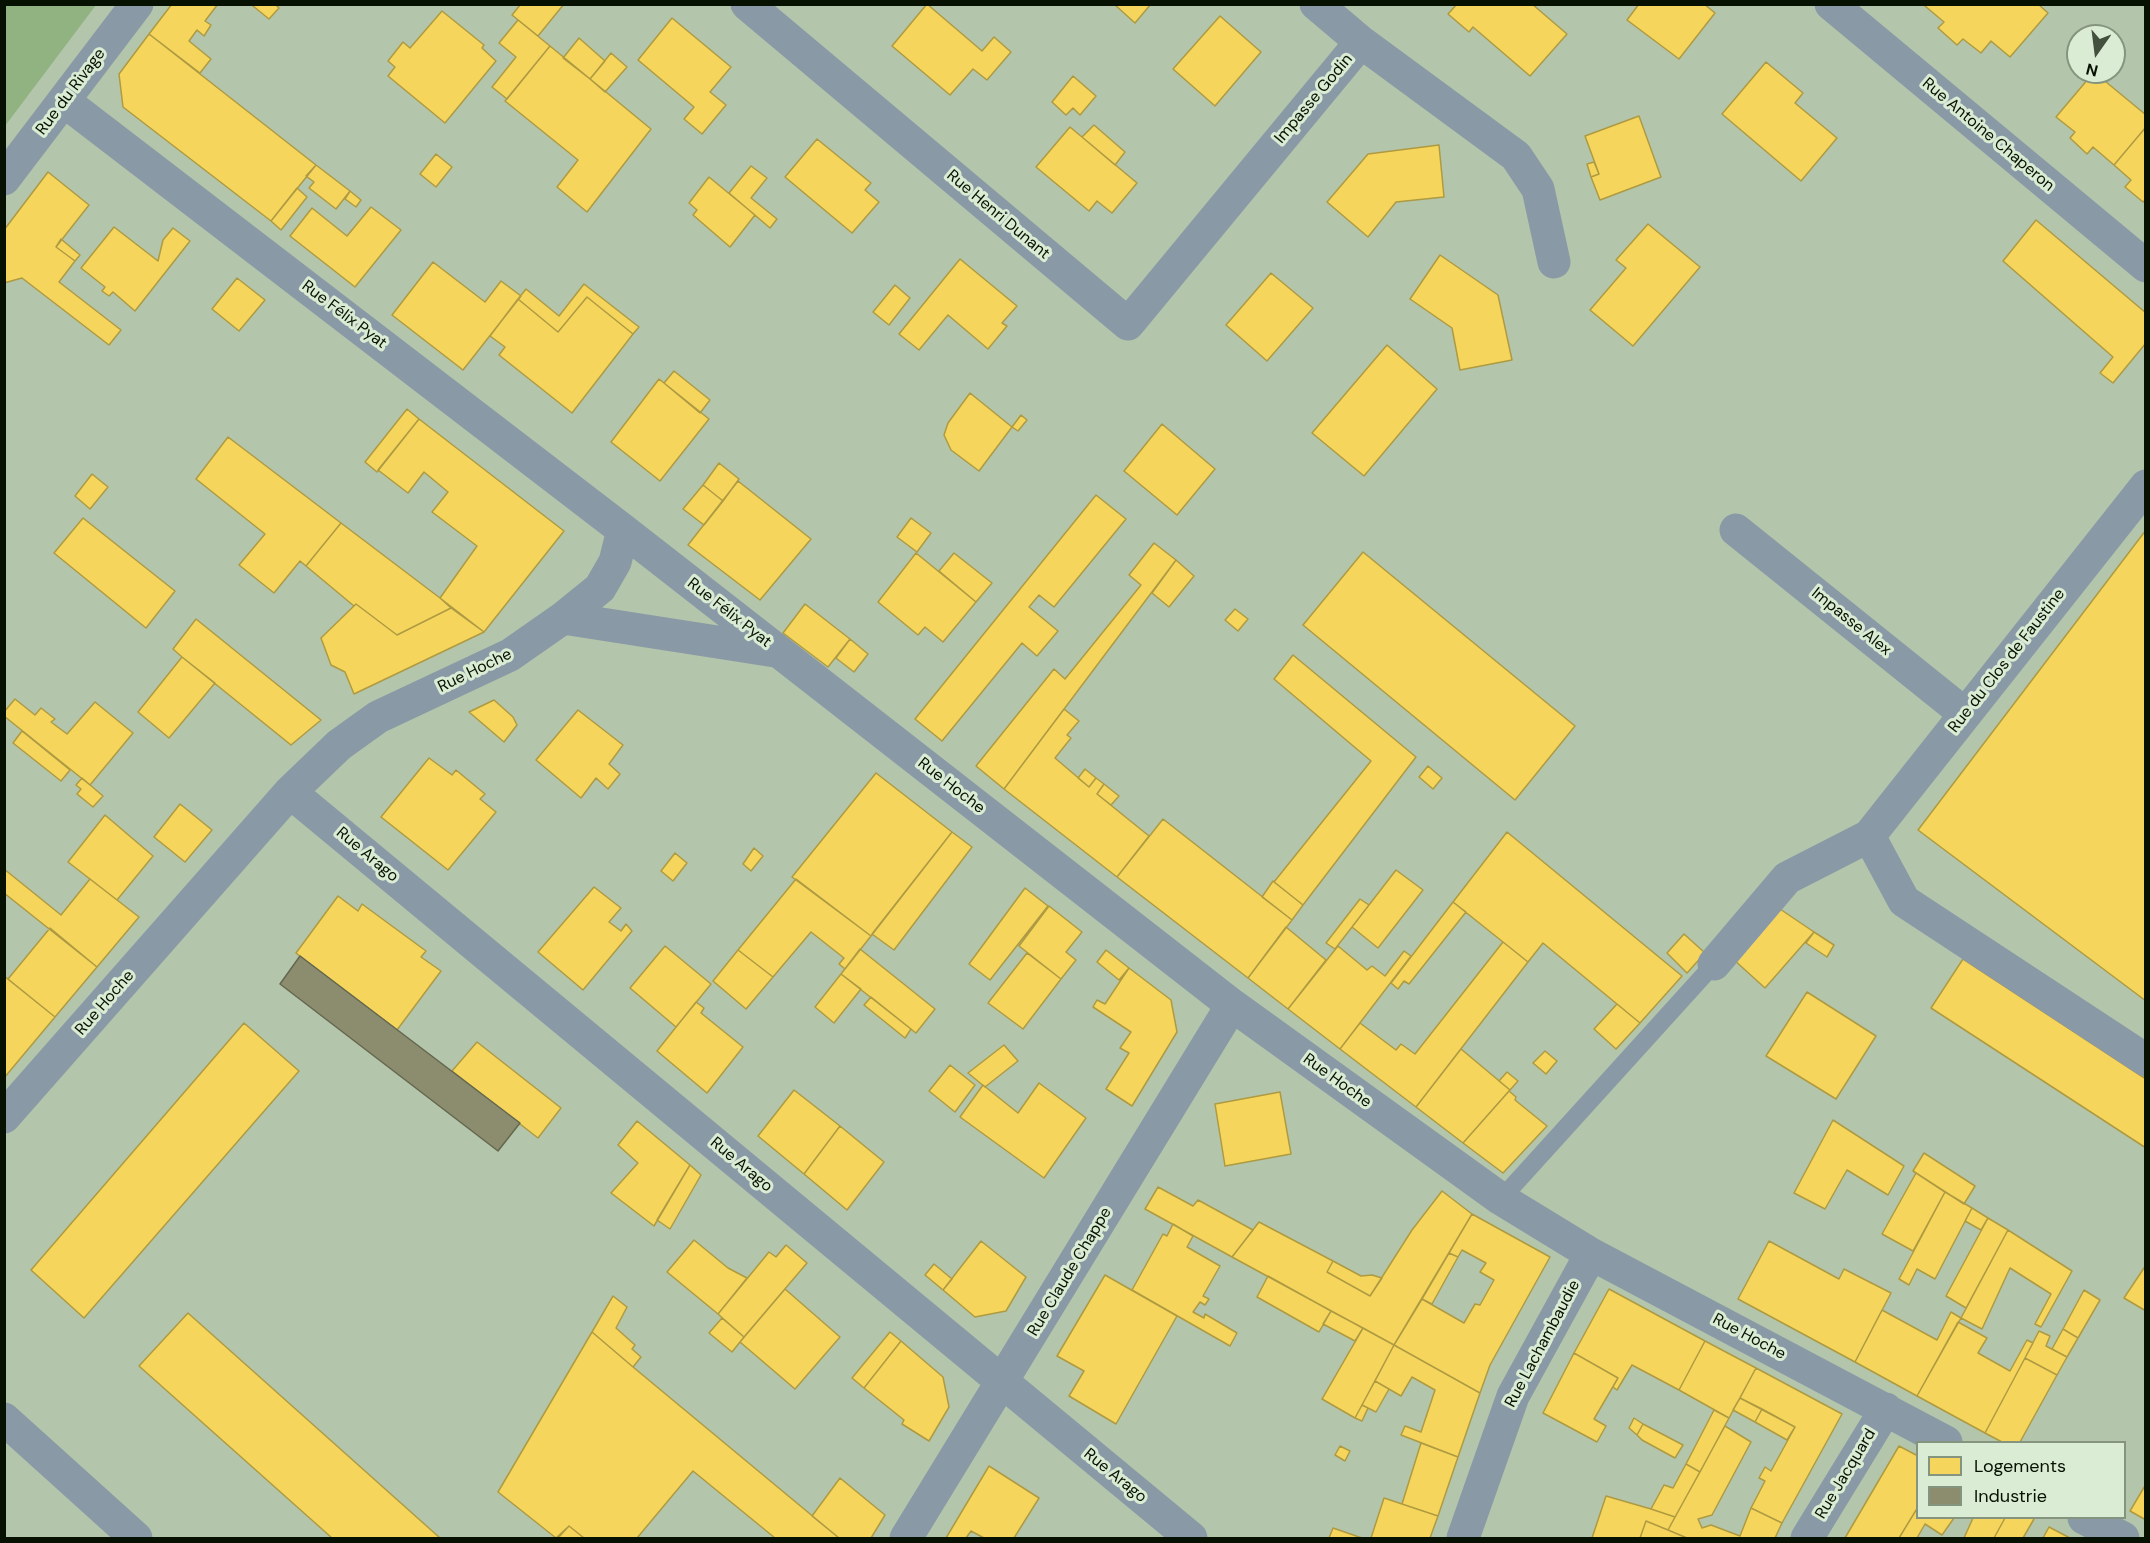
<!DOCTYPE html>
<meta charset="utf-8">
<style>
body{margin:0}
#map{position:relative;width:2150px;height:1543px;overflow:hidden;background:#b3c6ab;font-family:"DM Sans",sans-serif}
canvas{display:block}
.frame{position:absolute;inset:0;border:6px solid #061102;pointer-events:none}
.legend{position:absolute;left:1916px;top:1441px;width:210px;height:78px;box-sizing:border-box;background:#daecd3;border:2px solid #85947f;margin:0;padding:8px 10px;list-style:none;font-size:18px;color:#061102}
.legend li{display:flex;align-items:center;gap:12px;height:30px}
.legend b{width:30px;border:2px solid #85947f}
.north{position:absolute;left:2066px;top:24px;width:60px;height:60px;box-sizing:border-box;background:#daecd3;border:2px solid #85947f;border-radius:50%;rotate:194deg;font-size:16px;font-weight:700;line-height:24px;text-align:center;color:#061102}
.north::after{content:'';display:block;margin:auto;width:21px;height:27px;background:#43503d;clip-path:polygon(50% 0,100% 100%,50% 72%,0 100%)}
</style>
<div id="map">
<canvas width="2150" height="1543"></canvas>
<div class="frame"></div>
<ul class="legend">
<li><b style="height:16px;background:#f6d55c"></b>Logements</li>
<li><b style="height:16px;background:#8c8c6e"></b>Industrie</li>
</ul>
<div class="north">N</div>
</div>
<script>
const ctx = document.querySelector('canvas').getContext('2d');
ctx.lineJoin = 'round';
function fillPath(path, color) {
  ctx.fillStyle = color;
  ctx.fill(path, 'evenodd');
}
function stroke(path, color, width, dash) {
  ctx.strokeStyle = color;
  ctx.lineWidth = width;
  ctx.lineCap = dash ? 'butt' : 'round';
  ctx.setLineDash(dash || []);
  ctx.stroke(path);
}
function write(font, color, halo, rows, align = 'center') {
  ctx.font = font + ' "DM Sans",sans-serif';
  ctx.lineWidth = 6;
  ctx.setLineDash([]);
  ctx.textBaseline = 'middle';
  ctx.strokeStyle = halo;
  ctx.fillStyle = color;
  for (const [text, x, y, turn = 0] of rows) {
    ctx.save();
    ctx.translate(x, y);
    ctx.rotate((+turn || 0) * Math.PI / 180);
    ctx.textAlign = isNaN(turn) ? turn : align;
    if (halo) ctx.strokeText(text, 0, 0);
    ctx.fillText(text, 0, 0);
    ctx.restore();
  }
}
const green = new Path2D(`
 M5,4l91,1 -91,121 -1,-121z`);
const homes = new Path2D(`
 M172,4h46l-13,17 6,4 -7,11 -7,-6 -8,11 22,18 -11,14 -51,-39z
 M254,4h21l4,4 -10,11 -16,-13z
 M521,4h43l-26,32 -26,-21z
 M927,4l55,47 12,-14 17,15 -24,28 -14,-11 -23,26 -58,-49z
 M1114,4h37l-16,19z
 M1457,4h75l35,30 -37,42 -57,-49 -4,5 -21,-18z
 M1639,4h65l11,9 -36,46 -52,-39z
 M1927,4h111l10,9 -38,44 -19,-16 -10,12 -18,-14 -6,6 -19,-17 6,-6 -19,-16z
 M442,11l42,34 -2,3 14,13 -51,62 -57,-47 7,-9 -7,-6 15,-19 7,6z
 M1220,16l41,36 -46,54 -42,-37z
 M672,18l59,49 -21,25 16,13 -24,29 -18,-15 10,-12 -56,-47z
 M518,20l32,26 -43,53 -15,-12 24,-30 -17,-14z
 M149,34l167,131 -45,56 -148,-114 -4,-33z
 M579,38l26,23 -15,18 -27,-21z
 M550,46l101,83 -64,83 -30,-25 21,-27 -73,-59z
 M611,53l16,14 -22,25 -15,-13z
 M1766,62l37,31 -8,10 42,35 -36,43 -79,-67z
 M2094,72l52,43v12l-32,38 -21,-18 -6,7 -17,-16 5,-6 -19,-15z
 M1073,76l23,20 -16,19 -7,-7 -7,7 -14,-13z
 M1639,116l22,61 -61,23 -9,-23 8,-3 -14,-38z
 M1094,125l31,27 -10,13 -33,-28z
 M1070,127l67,56 -25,30 -15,-12 -8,10 -53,-44z
 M2146,127v72l-3,3 -18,-15 6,-7 -17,-15z
 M817,139l54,44 -6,7 14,12 -27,31 -67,-56z
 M1439,145l5,52 -48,5 -28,35 -41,-35 41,-48z
 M436,154l16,13 -16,20 -16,-13z
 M1594,162l5,12 -8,3 -4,-13z
 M316,165l34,26 -14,18 -27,-21 5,-6 -8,-6z
 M751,166l16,12 -16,20 26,21 -7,9 -41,-35z
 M48,172l41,33 -33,42 19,14 -16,21 62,48 -12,15 -87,-67 -18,5v-53z
 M709,177l46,38 -25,32 -37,-32 4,-5 -8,-7z
 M297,188l10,9 -26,33 -10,-9z
 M350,191l11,9 -5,7 -11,-8z
 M371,207l30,23 -46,57 -65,-51 22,-28 35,28z
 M2036,220l110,93v30l-33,40 -13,-10 13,-16 -110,-96z
 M1648,224l52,43 -67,79 -43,-36 36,-42 -10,-8z
 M114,227l44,34 5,-21 10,-12 17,13 -55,70 -22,-19 -4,4 -7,-5 3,-4 -24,-19z
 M61,239l19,16 -5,6 -19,-14z
 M1440,255l58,40 14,65 -52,10 -8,-42 -42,-29z
 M960,259l57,47 -15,17 5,3 -19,23 -40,-34 -29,35 -20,-16z
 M433,262l52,40 16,-21 20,15 -58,74 -71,-55z
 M1271,273l42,35 -46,53 -41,-36z
 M237,278l28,22 -26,31 -27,-22z
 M584,284l55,43 -6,7 -46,-37 -29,35 -40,-33 8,-10 33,27z
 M895,285l15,13 -21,27 -16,-13z
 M587,297l46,37 -61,79 -73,-58 6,-8 -15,-11 28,-37 40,33z
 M1387,345l50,44 -73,87 -52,-43z
 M674,371l36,29 -10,13 -36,-30z
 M659,379l50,40 -49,62 -49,-39z
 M970,393l42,34 -33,44 -28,-21 -7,-15 4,-12z
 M407,409l12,10 -42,53 -12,-10z
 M1021,415l6,5 -9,11 -6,-4z
 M419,419l145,112 -80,101 -44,-34 37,-52 -45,-34 16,-20 -24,-20 -16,21 -30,-23z
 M1162,424l53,45 -38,46 -53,-44z
 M228,437l113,86 -35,43 -6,-5 -26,32 -35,-28 26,-31 -69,-55z
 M719,463l20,16 -16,22 -20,-16z
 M92,474l16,13 -18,22 -15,-13z
 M738,481l73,58 -51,61 -72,-55z
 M703,485l20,16 -19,24 -21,-16z
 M1096,495l30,24 -72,88 -15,-12 -10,12 29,24 -21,25 -15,-13 -80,98 -27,-22z
 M83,518l92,73 -29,37 -92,-75z
 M911,518l20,15 -14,19 -20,-15z
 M341,523l99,75 11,10 -54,27 -41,-31 -2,2 -48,-40z
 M2146,530v471l-228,-171z
 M1154,543l22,17 -172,229 -28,-23 78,-97 11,10 76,-94 -12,-10z
 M1363,552l212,174 -60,74 -212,-175z
 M916,553l60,49 -33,40 -18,-15 -7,8 -40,-33z
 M954,553l38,30 -16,19 -37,-31z
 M1176,560l18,16 -25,31 -17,-14z
 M356,604l41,31 54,-27 33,24 -130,62 -9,-22 -14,-7 -10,-27z
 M805,604l45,35 -22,28 -45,-34z
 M1235,609l13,10 -10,12 -13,-11z
 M196,619l125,101 -30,25 -109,-88 -9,-8z
 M850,639l18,15 -14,18 -18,-14z
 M1293,655l123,102 -113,148 -29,-23 97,-121 -97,-82z
 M182,657l33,26 -46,55 -31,-26z
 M15,699l20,16 6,-7 14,11 -4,3 16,12 28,-32 38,31 -43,52 -86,-69v-4z
 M494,700l19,17 4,8 -13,17 -35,-30z
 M1064,709l15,12 -12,14 4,3 -16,20 34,29 7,-9 8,6 -7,10 52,42 -32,41 -113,-88z
 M578,710l45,35 -14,19 11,10 -12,15 -12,-11 -15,20 -45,-38z
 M22,731l48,39 -9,11 -48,-38z
 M429,758l23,17 4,-5 29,24 -5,5 16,13 -48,58 -67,-53z
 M1428,766l14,12 -9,11 -14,-12z
 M1085,769l11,9 -7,9 -11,-9z
 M876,773l76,59 -81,104 -79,-59z
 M82,778l21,18 -10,11 -16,-13 4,-5 -5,-4z
 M1104,784l15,12 -8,9 -14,-11z
 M180,804l32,26 -27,32 -31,-25z
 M105,815l48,41 -36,44 -49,-38z
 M1163,819l129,101 -44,58 -131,-101z
 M952,832l20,15 -78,103 -22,-16z
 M1507,832l175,144 -42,47 -97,-80 -15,19 -75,-60z
 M754,848l9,8 -12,15 -8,-7z
 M675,853l12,10 -14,18 -12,-10z
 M4,869l57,46 29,-36 49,38 -42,50 -93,-74z
 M1396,870l27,20 -45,58 -26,-21z
 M796,879l75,57 -26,33 -6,-5 5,-6 -33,-26 -38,45 -35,-27z
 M1273,881l30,24 -11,15 -30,-23z
 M594,887l27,21 -12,14 12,9 5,-7 6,7 -49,59 -45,-38z
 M1025,888l23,18 -58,74 -21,-16z
 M338,896l20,15 4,-7 64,47 -5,6 20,14 -44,59 -101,-77z
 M1360,899l9,6 -34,44 -9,-6z
 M1453,902l13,10 -57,72 -5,-3 -6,8 -7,-6z
 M1049,906l33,26 -16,20 10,8 -15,19 -42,-33z
 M1780,909l34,23 -49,56 -32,-29z
 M1286,927l40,33 -38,49 -40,-31z
 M50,928l47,39 -42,50 -47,-38z
 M1814,932l20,13 -7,12 -21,-14z
 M1684,934l21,19 -18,20 -20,-20z
 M1503,942l25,20 -112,145 -76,-58 20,-26 36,27 5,-6 14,10z
 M665,946l46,38 -35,43 -46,-39z
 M1338,946l29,24 5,-4 13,10 19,-25 7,5 -71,93 -52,-40z
 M860,949l75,60 -19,24 -75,-59z
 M738,950l35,27 -27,32 -33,-28z
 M1106,950l23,18 -10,12 -22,-18z
 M1027,953l34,26 -38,50 -35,-26z
 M1963,959l183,120v69l-215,-140z
 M1129,968l42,32 6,32 -45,74 -26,-17 23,-36 -9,-5 11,-16 -38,-25 4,-7 8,4z
 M841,974l20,15 -27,34 -19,-16z
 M4,976l51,41 -51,61z
 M1807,992l69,44 -40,63 -70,-43z
 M871,997l40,32 -6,9 -41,-33z
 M696,1002l8,6 -3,5 42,34 -36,46 -50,-42z
 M1617,1004l23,19 -24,26 -22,-20z
 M244,1023l55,48 -215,247 -53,-48z
 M477,1042l84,66 -23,30 -86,-67z
 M1004,1045l14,16 -33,26 -17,-14z
 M1461,1049l49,41 -47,53 -47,-36z
 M1545,1051l12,10 -11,13 -13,-11z
 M950,1065l25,20 -20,27 -26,-21z
 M1507,1072l11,9 -8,9 -11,-9z
 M1039,1083l47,35 -42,60 -84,-61 23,-32 35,28z
 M794,1090l46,36 -36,48 -46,-38z
 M1509,1091l7,6 -1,3 32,26 -44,47 -40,-30z
 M1280,1092l11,62 -66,12 -10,-62z
 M1833,1120l71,46 -16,29 -41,-25 -22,39 -31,-16z
 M637,1121l53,44 -36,61 -43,-33 27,-30 -20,-18z
 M840,1126l44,36 -37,48 -43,-36z
 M1924,1153l51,33 -11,18 -51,-33z
 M690,1165l11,10 -31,54 -13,-9z
 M1916,1173l29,19 -32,59 -31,-17z
 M1158,1187l35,19 5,-6 55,30 -21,27 -87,-48z
 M1442,1191l30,23 -78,131 -162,-88 27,-35 74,39 -6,11 43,24 42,-66z
 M1945,1192l27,16 -37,71 -18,-10 -8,16 -10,-6z
 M1972,1208l16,10 -7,12 -16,-9z
 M1472,1214l78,43 -60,108 -10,28 -86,-48 28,-46 42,24 11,-19 5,1 14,-25 -14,-8 6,-9 -24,-13 -4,7 -9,-4z
 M1988,1218l20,12 -42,78 -20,-12z
 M1173,1224l20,12 -6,11 33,19 -17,30 6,3 -4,6 -5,-3 -7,10 11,6 1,-4 32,19 -7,13 -98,-56 31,-56 4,2z
 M2008,1230l64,41 -31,56 -6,-3 16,-30 -41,-26 -28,61 -21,-11z
 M694,1240l34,28 19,10 -29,36 -51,-42z
 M981,1241l45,36 -20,34 -31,6 -32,-27z
 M1769,1241l70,38 5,-10 47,24 -36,69 -117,-63z
 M786,1245l21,18 -63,74 -26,-23 51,-62 7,5z
 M1449,1253l9,4 -26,47 -10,-5z
 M1333,1261l28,15 11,-1 10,3 -12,18 -43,-24z
 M934,1264l18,15 -9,11 -18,-15z
 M2146,1265v46l-22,-13z
 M1105,1275l72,41 -61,108 -47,-28 15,-25 -27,-15z
 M1268,1276l63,35 -12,21 -62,-35z
 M785,1289l55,48 -45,52 -55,-47z
 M1609,1289l96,52 -26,49 -47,-25 -15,25 -4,-3 5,-9 -44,-25z
 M2084,1290l16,10 -22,38 -15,-9z
 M613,1296l14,11 -11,21 19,17 -3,4 9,8 -8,10 -41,-35z
 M1882,1310l55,30 14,-28 10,6 -44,78 -62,-34z
 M1331,1311l32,17 -8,13 -32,-17z
 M188,1313l252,225h-108l-193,-172z
 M722,1318l22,19 -12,15 -23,-19z
 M1958,1322l29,16 -9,15 32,18 17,-31 6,3 -48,90 -68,-37z
 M1363,1328l31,17 -39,73 -33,-19z
 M2063,1329l15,9 -11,19 -15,-8z
 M2039,1331l11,5 -4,10 21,11 -10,18 -32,-17z
 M592,1332l41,35 206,171h-64l-82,-67 -56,67h-53l-15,-12 -13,12 -58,-46z
 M890,1332l11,9 -37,47 -12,-10z
 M901,1341l42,36 6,30 -20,34 -27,-17 2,-4 -40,-32z
 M1705,1341l51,27 -27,50 -50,-28z
 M1394,1345l86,48 -22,64 -57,-22 4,-9 16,6 14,-42 -23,-13 -11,19 -26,-15z
 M1574,1353l44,25 -24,41 12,7 -9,16 -54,-29z
 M2025,1358l32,17 -37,67h-18l-17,-9z
 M1756,1368l86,46 -60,109 -31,-15 14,-27 -6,-3 6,-11 6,4 24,-44 -55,-29z
 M1375,1381l14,8 -13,23 -14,-7z
 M1740,1398l22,11 -7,13 -22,-12z
 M1362,1405l6,3 -6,13 -7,-3z
 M1762,1409l33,18 -8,13 -32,-18z
 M1714,1410l15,8 -29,54 -14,-8z
 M1634,1418l9,6 -6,11 -8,-7z
 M1643,1424l40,21 -8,13 -33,-18 -5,-5z
 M1725,1426l26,16 -39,73 -14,4 4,9 9,-3 29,11 11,-28 31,15 -7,15h-88l-19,-8z
 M1421,1443l37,14 -20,59 -36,-12z
 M1340,1446l10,5 -5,10 -10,-6z
 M1899,1446l19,10v51l-19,31h-54z
 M1686,1464l14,8 -25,45 -24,-8 13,-24 9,3z
 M989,1466l50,32 -25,40h-30l-13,-7 -5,7h-20z
 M840,1478l45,37 -14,23h-32l-27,-22z
 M2146,1484v36l-16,-9z
 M1606,1496l45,13 24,8 -7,13 -22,-9 -6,17h-48z
 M1384,1498l54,18 -8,22h-59z
 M1918,1507v11h36l-12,17 -17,-11 -8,14h-18z
 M1973,1518h32l-11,20h-30z
 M2005,1518h27l2,1 -11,19h-29z
 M1646,1521l22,9 19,8h-47z
 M569,1526l15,12h-26z
 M2049,1527l21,11h-27z
 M1333,1528l29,10h-33z`);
const industry = new Path2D(`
 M300,956l220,167 -22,28 -218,-167z`);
const service = new Path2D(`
 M1501,1199l213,-235`);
const minor = new Path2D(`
 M747,4l381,320 233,-282 -45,-38
 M1831,4l315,262
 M1361,42l155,114 22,33 16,73
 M64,101l559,429 609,475 269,194 90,55 355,188
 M4,179l133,-175
 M1736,530l229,184
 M563,618l212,33
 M290,792l901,746
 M1869,836l35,65 242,159
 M1714,964l73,-86 82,-42 277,-350
 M4,1117l286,-325 49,-47 39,-28 132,-62 53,-37 37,-30 15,-26 8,-32
 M4,1419l132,119
 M2084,1518l39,20
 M906,1538l326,-533
 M1463,1538l50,-142 78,-142
 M1807,1538l79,-129`);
const streetNames = [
 ["Rue du Rivage",71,92,-53],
 ["Impasse Godin",1314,99,-50],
 ["Rue Antoine Chaperon",1988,135,40],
 ["Rue Henri Dunant",998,215,40],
 ["Rue Félix Pyat",344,315,37],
 ["Rue Félix Pyat",729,613,38],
 ["Impasse Alex",1851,622,39],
 ["Rue du Clos de Faustine",2007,661,-52],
 ["Rue Hoche",475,671,-26],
 ["Rue Hoche",951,786,38],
 ["Rue Arago",367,855,40],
 ["Rue Hoche",105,1003,-49],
 ["Rue Hoche",1337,1081,36],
 ["Rue Arago",741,1165,40],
 ["Rue Claude Chappe",1070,1272,-59],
 ["Rue Hoche",1749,1337,28],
 ["Rue Lachambaudie",1543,1344,-62],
 ["Rue Jacquard",1846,1474,-59],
 ["Rue Arago",1115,1476,39]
];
fillPath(green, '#91b381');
fillPath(homes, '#f6d55c');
stroke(homes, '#ae9a41', 1.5);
fillPath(industry, '#8c8c6e');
stroke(industry, '#64674e', 1.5);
stroke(service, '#8a99a6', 18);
stroke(minor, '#8a99a6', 33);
write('16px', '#061102', '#daecd3', streetNames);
</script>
